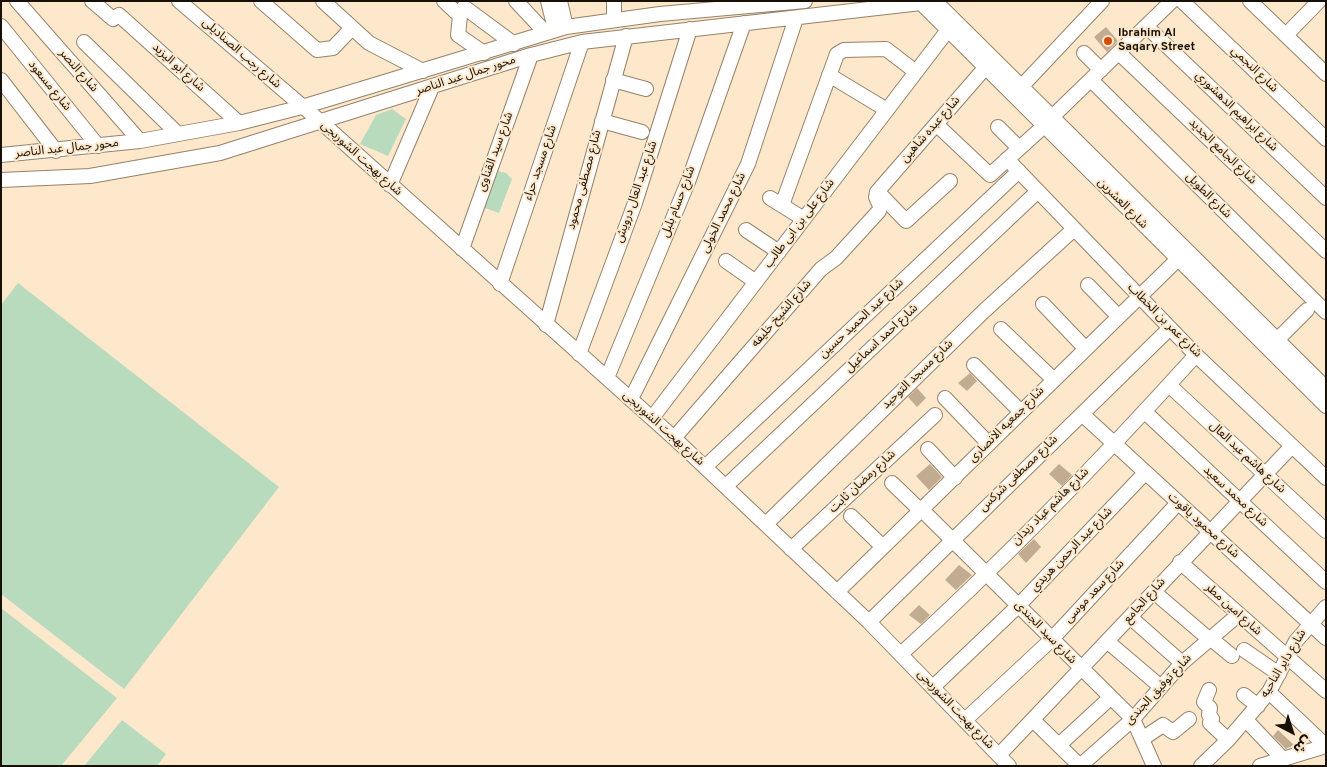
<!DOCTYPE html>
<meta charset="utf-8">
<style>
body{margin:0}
#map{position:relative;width:1327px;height:767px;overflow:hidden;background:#fee8cc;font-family:Overpass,"Noto Sans Arabic",sans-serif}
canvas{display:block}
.frame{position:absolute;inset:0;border:2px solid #171007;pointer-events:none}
.north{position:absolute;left:1267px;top:707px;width:50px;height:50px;-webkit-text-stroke:4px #fee8cc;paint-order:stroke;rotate:140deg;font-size:14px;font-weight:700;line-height:20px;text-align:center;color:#171007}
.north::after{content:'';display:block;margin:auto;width:18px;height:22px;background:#171007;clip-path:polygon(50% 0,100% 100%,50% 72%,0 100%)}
</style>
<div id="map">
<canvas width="1327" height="767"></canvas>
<div class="frame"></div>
<div class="north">ش</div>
</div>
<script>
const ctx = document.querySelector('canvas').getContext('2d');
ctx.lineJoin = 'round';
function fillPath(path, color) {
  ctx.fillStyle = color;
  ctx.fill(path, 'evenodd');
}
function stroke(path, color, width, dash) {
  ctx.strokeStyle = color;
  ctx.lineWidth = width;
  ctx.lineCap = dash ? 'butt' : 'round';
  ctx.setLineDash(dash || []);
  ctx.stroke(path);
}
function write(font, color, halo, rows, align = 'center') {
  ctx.font = font + ' Overpass,"Noto Sans Arabic",sans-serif';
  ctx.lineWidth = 4;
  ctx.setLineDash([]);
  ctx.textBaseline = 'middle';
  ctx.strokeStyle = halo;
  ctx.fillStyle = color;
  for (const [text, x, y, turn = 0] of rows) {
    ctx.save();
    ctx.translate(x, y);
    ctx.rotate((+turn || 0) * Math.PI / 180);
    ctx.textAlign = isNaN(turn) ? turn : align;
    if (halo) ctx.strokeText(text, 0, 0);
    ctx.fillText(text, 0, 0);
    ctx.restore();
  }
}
const green = new Path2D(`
 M392,109l14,10 -18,37 -28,-12 16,-29z
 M490,169l16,4 6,6 -13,34 -17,-6z
 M18,283l261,204 -155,202 -123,-95v-289z
 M1,608l116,90 -56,68h-60z
 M122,720l44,34 -9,12h-73z`);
const building = new Path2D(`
 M1106,27l12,14 -11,11 -13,-15z
 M970,373l7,8 -10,10 -9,-8z
 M917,388l9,10 -9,9 -9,-10z
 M930,464l12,13 -13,13 -13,-14z
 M1059,464l13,11 -10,11 -13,-12z
 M1034,539l7,8 -15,16 -8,-9z
 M959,565l13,10 -16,15 -11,-10z
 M919,605l11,10 -9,9 -12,-9z
 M1278,730l16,15 -8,4 -13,-13z`);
const minor = new Path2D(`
 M17,1l123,140
 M92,1l21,18 6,-4 120,108
 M179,1l142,121 353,316 195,184 140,144
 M261,1l56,49 16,-2 18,-19
 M323,1l46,42 54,28
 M444,1l16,15 -2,19 26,18
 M516,1l29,31
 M548,1l7,28
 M560,1l6,26
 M614,1v19
 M919,1l407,405
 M935,1l391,387
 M1182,1l144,138
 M1250,1l76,73
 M464,7l50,37
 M1,26l97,120
 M1146,26l180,172
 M1286,35l33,-34
 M84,42l94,92
 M1084,53l17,17
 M1119,53l207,198
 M829,75l58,35
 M1,80l55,71
 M613,80l33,9
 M1091,80l235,232
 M1021,87l81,-86
 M1052,117l120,-116
 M602,121l40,11
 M936,124l54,51 54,-49
 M998,127l21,21
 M1,155l139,-14 99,-18 63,-16 264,-80 94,-13 145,-13
 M1007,159l189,196 130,123
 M1,180l89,-4 130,-23 311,-98 51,-13 356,-41
 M390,185l42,-98
 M877,192l108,-124
 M878,192l28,29 44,-40
 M770,198l34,21
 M782,205l55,-151 7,-4 42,-1 30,23
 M746,230l33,22
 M462,249l69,-194
 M726,261l30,21
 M500,284l82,-242
 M1088,285l30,31
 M1043,304l42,44
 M546,325l80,-289
 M1001,329l52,50
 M1277,340l30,-30
 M579,354l56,-151 55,-174
 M974,365l47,47
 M607,378l81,-196 56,-159
 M1169,385l157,146
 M945,398l44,46
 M631,399l117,-235 48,-146
 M1145,412l181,170
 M1082,414l244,224
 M652,418l296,-388
 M674,438l147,-169 15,-11 43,-47 1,-5 -4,-9 1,-5
 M928,449l27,29
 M705,467l314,-296
 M892,483l29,28
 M726,486l312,-295
 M922,510l211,209 21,47
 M851,516l32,31
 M766,524l218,-213 90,-82
 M791,549l144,-134
 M1180,562l146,129
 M837,592l341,-333
 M1154,592l55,47
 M1130,617l52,46
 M869,622l301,-294
 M1210,638l22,18
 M1108,642l53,45
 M1244,650l35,24
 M901,654c103,-94 201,-195 295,-299
 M933,687l85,-81 127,-133
 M1209,690l-5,12 6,6 -1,7 3,4 -2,4 18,17
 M1269,692l57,54
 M1244,695l14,11
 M965,720l86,-80 127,-137
 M1246,720l37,39
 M1034,721l46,45
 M1142,739l21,-14 10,7 16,-13
 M1059,745l51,-47
 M999,755l293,-309
 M1080,766l53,-47 49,-56 56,-48
 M1201,766l27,-26 41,-48 27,-51 30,-34
 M1260,766l66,-20`);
const markers = [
 [1108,41,5,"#d24e06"]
];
const poiNames = [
 ["Ibrahim Al",1118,34],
 ["Saqary Street",1118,48]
];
const streetNames = [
 ["شارع رجب الصناديلى",241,54,41],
 ["شارع أبو اليزيد",178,68,42],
 ["شارع النجمي",1254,70,44],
 ["شارع النصر",78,71,49],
 ["محور جمال عبد الناصر",466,76,-18],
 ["شارع مسعود",49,86,51],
 ["شارع ابراهيم الدهشوري",1236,112,44],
 ["شارع عبده شاهين",931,130,-49],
 ["محور جمال عبد الناصر",67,149,-6],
 ["شارع سيد القناوى",496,152,-70],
 ["شارع الجامع الجديد",1222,152,44],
 ["شارع بهجت الشوربجى",361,159,42],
 ["شارع مسجد حراء",541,163,-71],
 ["شارع مصطفى محمود",585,180,-75],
 ["شارع عبد العال درويش",637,192,-71],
 ["شارع الطويل",1208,196,45],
 ["شارع حسام بلبل",679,202,-69],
 ["شارع العشرين",1122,204,45],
 ["شارع محمد الخولى",724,213,-64],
 ["شارع على بن ابى طالب",800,224,-53],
 ["شارع الشيخ خليفه",782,314,-49],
 ["شارع عبد الحميد حسين",862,319,-43],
 ["شارع عمر بن الخطاب",1164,321,45],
 ["شارع احمد اسماعيل",882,339,-43],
 ["شارع مسجد التوحيد",918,375,-44],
 ["شارع جمعيه الانصارى",1007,425,-45],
 ["شارع بهجت الشوربجى",663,429,42],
 ["شارع هاشم عبد العال",1247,458,43],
 ["شارع مصطفى شركس",1019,474,-44],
 ["شارع رمضان ثابت",863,482,-43],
 ["شارع محمد سعيد",1235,497,43],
 ["شارع هاشم عياد زيدان",1051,507,-45],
 ["شارع محمود ياقوت",1203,526,42],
 ["شارع عبد الرحمن هريدي",1072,550,-46],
 ["شارع سعد موسى",1095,592,-47],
 ["شارع الجامع",1145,601,-48],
 ["شارع امين مطر",1233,610,42],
 ["شارع سيد الجندى",1045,633,46],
 ["شارع داير الناحيه",1284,664,-59],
 ["شارع توفيق الجندى",1159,690,-47],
 ["شارع بهجت الشوربجى",955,710,46]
];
fillPath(green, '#b8dabd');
fillPath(building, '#c1ac92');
stroke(minor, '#968269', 16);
stroke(minor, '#fff', 14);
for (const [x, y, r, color] of markers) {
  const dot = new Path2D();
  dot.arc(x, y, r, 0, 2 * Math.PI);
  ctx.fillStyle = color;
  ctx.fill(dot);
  stroke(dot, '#fee8cc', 2);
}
write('bold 12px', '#171007', '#fee8cc', poiNames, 'left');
write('12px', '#171007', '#fee8cc', streetNames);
</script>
